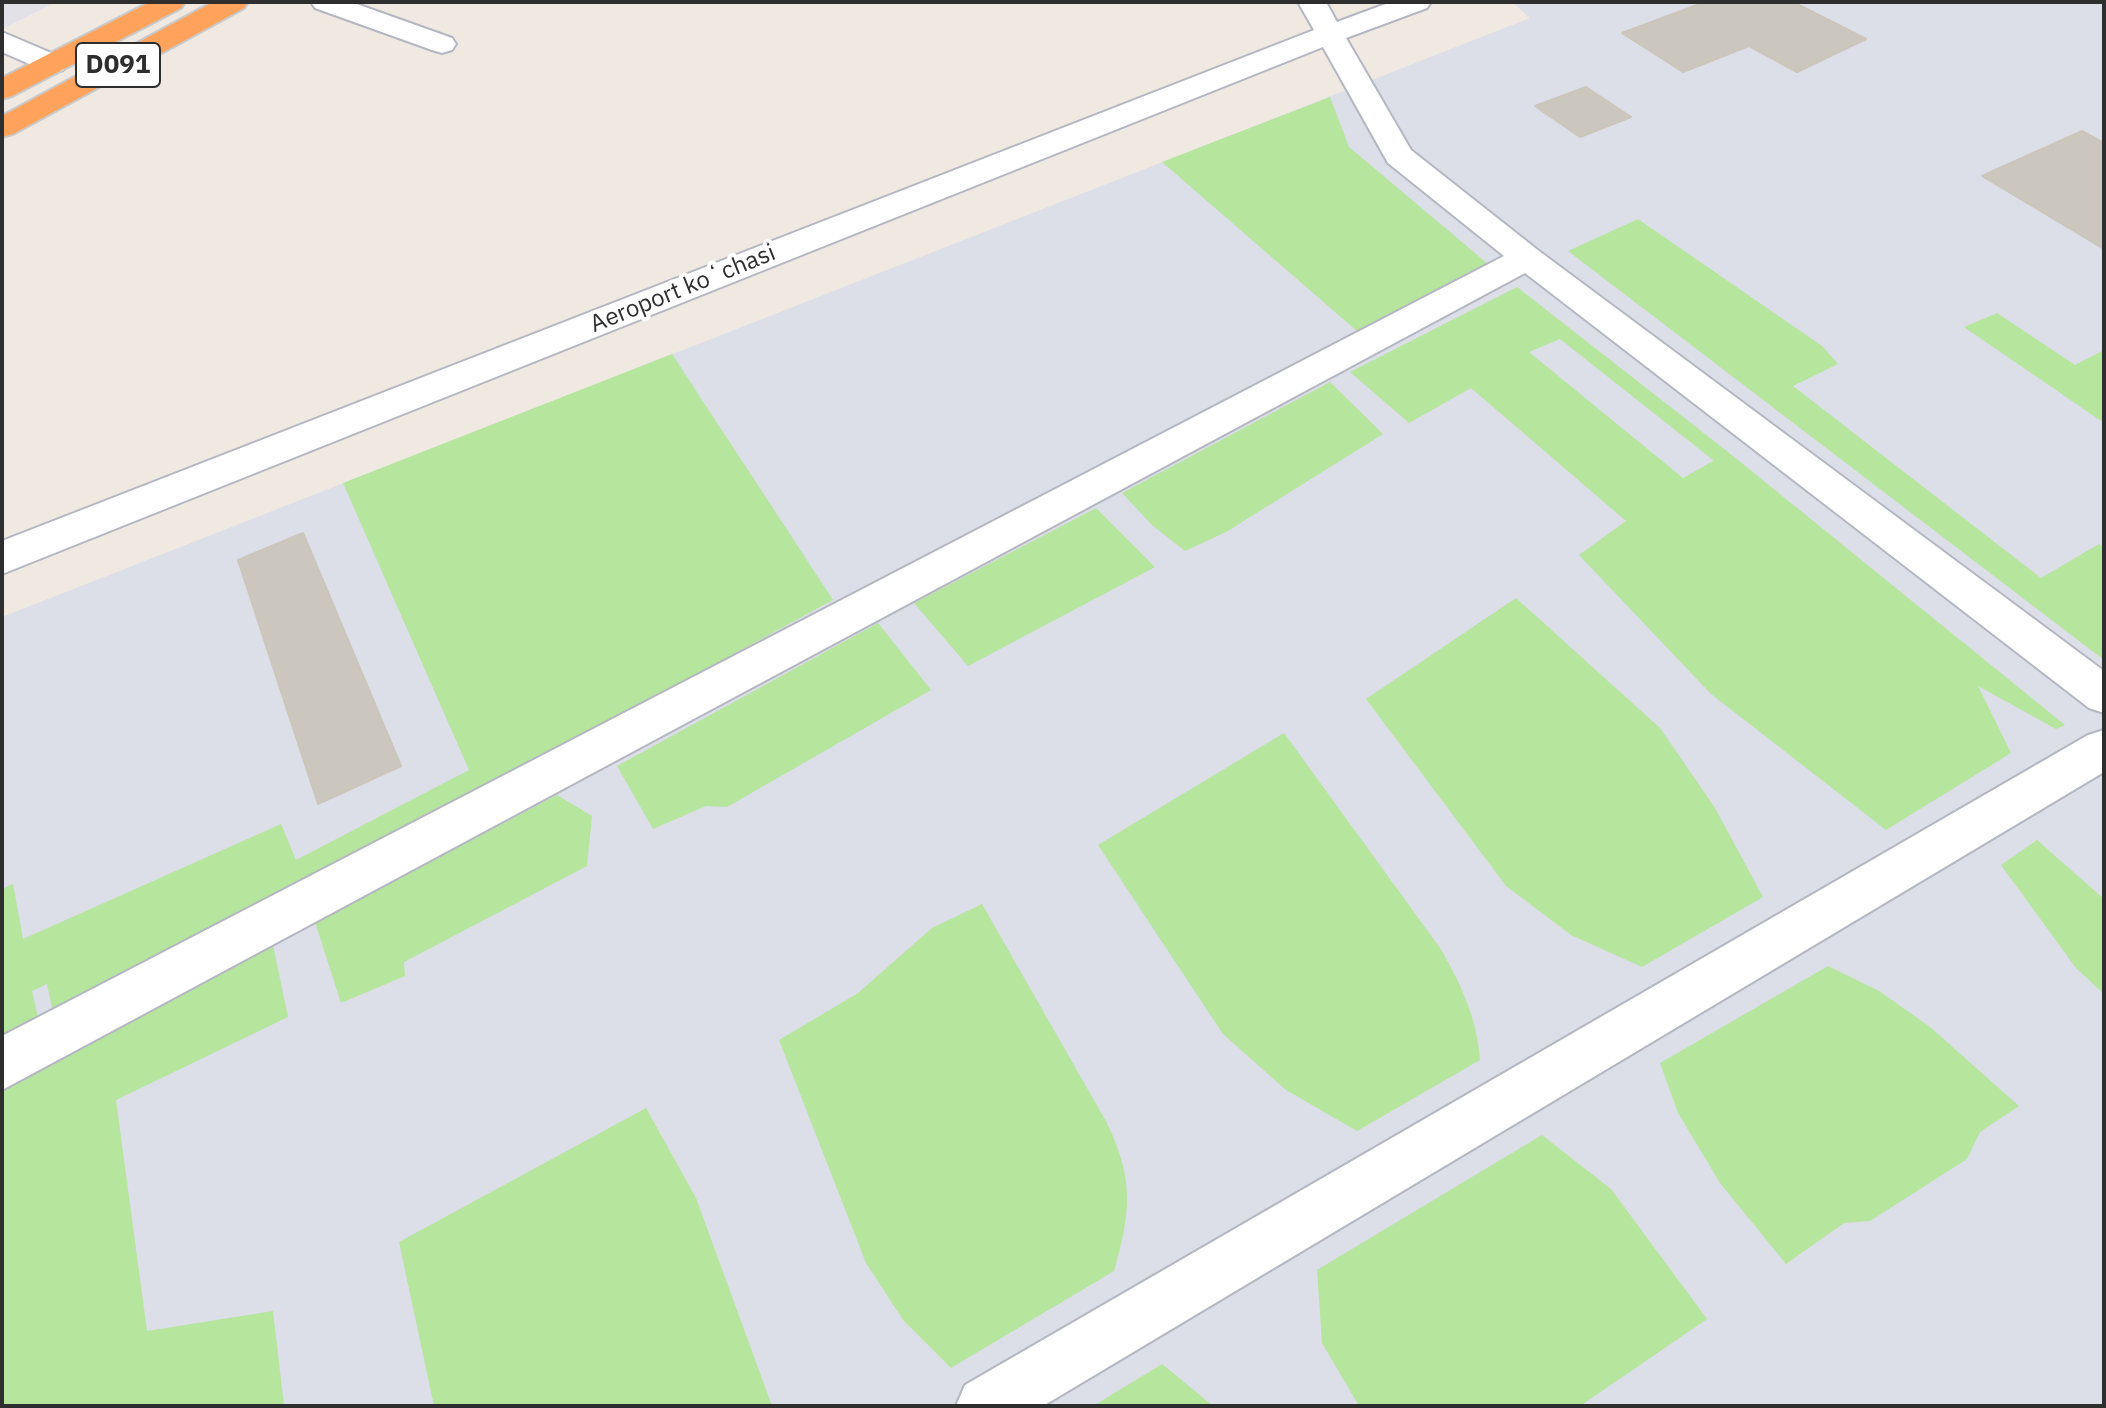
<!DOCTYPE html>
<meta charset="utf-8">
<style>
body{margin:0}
#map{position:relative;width:2106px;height:1408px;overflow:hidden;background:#efe9e1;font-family:"IBM Plex Sans",sans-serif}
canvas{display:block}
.frame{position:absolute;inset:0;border:4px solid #2e2e2e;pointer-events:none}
</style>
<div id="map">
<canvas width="2106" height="1408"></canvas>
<div class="frame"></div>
</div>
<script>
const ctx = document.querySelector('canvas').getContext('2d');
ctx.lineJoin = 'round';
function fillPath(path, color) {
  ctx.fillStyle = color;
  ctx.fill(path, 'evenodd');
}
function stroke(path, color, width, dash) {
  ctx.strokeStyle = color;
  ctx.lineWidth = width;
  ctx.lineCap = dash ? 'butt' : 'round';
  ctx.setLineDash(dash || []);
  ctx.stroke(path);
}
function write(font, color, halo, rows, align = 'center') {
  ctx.font = font + ' "IBM Plex Sans",sans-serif';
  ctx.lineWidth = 8;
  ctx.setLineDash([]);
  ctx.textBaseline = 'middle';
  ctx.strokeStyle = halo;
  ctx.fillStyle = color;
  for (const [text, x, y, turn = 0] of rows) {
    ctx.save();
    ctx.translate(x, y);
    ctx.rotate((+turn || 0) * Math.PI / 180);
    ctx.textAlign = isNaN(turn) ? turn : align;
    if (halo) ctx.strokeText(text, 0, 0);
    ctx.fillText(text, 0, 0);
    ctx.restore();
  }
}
const industrial = new Path2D(`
 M2,2h54l-54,27z`);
const airport = new Path2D(`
 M1512,2h592v1404h-2102v-789l1528,-599z`);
const green = new Path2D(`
 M1330,97l19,50 139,117 -130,68 -196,-170z
 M1638,219l184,127 16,18 -45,22 248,192 58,-34 5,4v112l-536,-409z
 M1517,287l211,165 337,273 -9,4 -78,-43 33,67 -125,77 -175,-136 -132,-139 47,-34 -155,-133 -62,35 -59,-51zM1560,339l153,121v1l-30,17 -154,-126z
 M1997,313l78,52 29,-15v73l-140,-96z
 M672,354l161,246 -778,423 -8,-39 -15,7 8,36 -38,17v-155l11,-5 10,55 258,-115 15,36 173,-90 -126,-287z
 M1330,382l53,52 -157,98 -41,19 -33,-26 -30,-32z
 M1096,508l59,59 -187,99 -54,-63z
 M1516,598l144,130 55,80 48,89 -121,70 -71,-32 -65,-49 -140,-187z
 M878,623l53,67 -204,117 -21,-1 -53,23 -36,-63z
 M1284,733l156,215c21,36 37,70 40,112l-123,71 -71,-41 -63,-56 -125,-189z
 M557,795l35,21 -5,50 -183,96 1,14 -64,27 -26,-81z
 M2037,840l67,59v95l-28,-26 -75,-103z
 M982,904l125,219c27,57 24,88 7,148l-163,97 -48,-48 -37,-57 -87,-223 79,-47 74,-65z
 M273,945l15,72 -172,83 31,231 126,-20 11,95h-282v-315z
 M1828,966l51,25 51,36 89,79 -39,26 -13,27 -97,62 -26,2 -58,41 -66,-81 -42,-70 -18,-50z
 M646,1108l50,90 76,208h-338l-35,-164z
 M1542,1135l69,54 96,130 -127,87h-221l-37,-63 -5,-73z
 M1162,1364l51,42h-120z`);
const building = new Path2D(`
 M1705,2h88l73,37 -69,33 -48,-26 -66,26 -61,-39z
 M1586,87l45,30 -51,20 -45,-31z
 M2082,131l22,12v106l-122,-73z
 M303,533l98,233 -83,38 -80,-244z`);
const minor = new Path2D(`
 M311,2h40l101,36 4,6 -4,6 -10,3 -10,-3 -117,-42z
 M1298,2h28l11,20 54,-20h40l-4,6 -81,30 65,112 128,101 565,420v42l-15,-5 -564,-435 -1523,817v-54l1502,-780 -116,-93 -65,-116 -1321,527v-33l1312,-511z
 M2,32l61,26 4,6 -4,6 -10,3 -10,-3 -41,-18z
 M2104,730v42l-1061,634h-87l9,-21 1123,-650z`);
const highway = new Path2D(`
 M150,2h35l-4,6 -169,88 -10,3v-21z
 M213,2h35l-4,6 -231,126 -11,3v-21z`);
const farStreetnames = [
 ["Aeroport koʻchasi",683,289,-22]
];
const shields = [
 [118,65,84]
];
const shieldNames = [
 ["D091",118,65]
];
fillPath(industrial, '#e3e1e8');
fillPath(airport, '#dcdee8');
fillPath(green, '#b6e59e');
fillPath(building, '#cbc7bf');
stroke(building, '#cbc5ba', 2);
stroke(minor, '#b4b7c1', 4);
stroke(highway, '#c9c9c9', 4);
fillPath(minor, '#fff');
fillPath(highway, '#ffa35c');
write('24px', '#2e2e2e', '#fff', farStreetnames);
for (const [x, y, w] of shields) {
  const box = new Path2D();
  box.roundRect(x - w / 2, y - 22, w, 44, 6);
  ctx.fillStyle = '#fff';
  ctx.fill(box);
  stroke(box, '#2e2e2e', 2);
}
write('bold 26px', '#2e2e2e', null, shieldNames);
</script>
